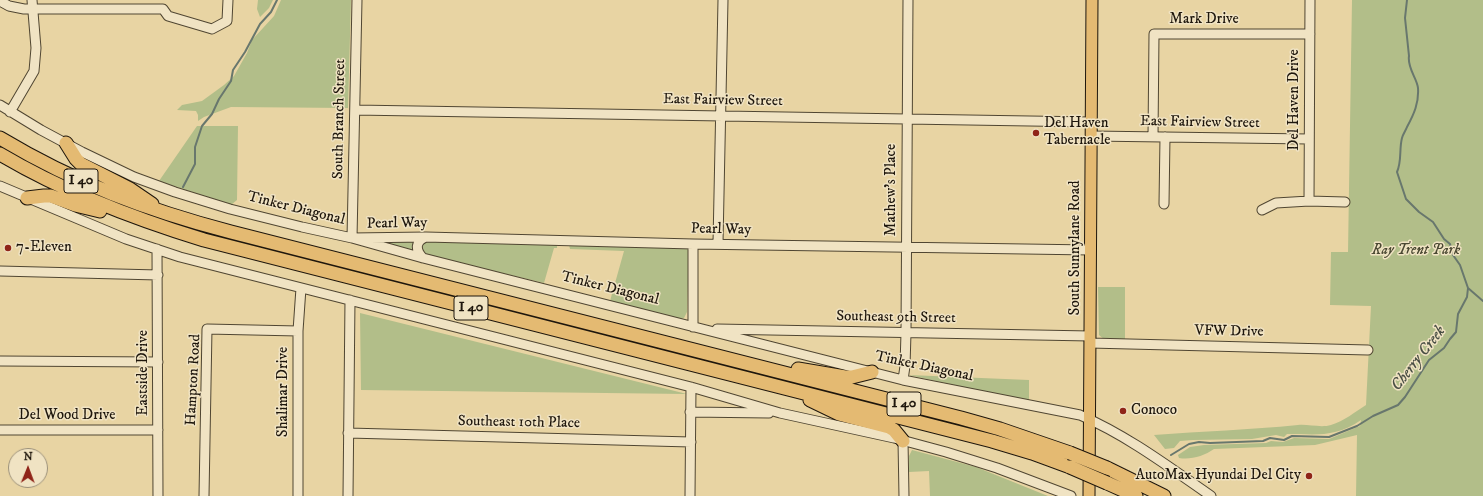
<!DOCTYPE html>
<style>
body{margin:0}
#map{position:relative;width:1483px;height:496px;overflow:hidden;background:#e8d4a3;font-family:"IM FELL DW Pica",serif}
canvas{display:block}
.north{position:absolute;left:8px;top:448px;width:40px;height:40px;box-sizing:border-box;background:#f0e3c3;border:1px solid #9c917a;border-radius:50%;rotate:1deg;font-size:11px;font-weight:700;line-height:16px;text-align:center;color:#1e160c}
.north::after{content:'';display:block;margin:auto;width:14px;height:18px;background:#8f2418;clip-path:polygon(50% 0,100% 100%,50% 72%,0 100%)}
</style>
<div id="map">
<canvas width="1483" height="496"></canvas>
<div class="north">N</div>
</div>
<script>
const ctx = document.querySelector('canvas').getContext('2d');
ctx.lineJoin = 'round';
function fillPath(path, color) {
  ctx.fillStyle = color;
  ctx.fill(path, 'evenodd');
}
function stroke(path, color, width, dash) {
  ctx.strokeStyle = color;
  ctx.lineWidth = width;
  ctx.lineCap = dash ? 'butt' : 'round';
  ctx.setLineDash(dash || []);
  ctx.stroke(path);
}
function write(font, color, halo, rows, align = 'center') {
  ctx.font = font + ' "IM FELL DW Pica",serif';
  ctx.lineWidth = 3;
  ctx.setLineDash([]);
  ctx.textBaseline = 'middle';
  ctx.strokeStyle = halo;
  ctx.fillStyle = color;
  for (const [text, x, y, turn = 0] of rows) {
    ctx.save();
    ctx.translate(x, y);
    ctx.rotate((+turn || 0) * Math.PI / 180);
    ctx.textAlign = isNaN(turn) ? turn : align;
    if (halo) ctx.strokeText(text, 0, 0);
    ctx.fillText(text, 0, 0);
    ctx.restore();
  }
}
const green = new Path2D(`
 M258,0h15l-4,8 -9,9 -3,-8z
 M281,0h70l-3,108 -117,-1 -27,10 -6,4v-6l-2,-4 -19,-1 5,-5 20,-4 22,-16 10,-9 13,-23 5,-13 22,-24z
 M1352,0h131v496h-127l1,-61 -42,10 -101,4c-10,7 -23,11 -35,9l-1,-3 12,-8 14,-2 62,-2 5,-2 12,1 11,-4 35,1 31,-13 1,-6c-26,18 -44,14 -74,14l-3,3 -8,-2 -24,4 -59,1 -13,1 -6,7 -9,1 -11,-14c48,-4 96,-5 144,-10 10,-1 23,3 33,0 13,-4 24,-13 35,-20l5,-99 -41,-1 1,-53h17z
 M197,126h41l-1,74 -6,5 -72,-24z
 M372,240l42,1 -1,10z
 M426,241l131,3v4h-3l-10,35 -121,-29 -1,-10z
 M569,245l117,2 3,4v4l-2,57 -3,6 -4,1 -70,-18 14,-50 -54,-2z
 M1098,287h27v54c-9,-1 -20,1 -26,-6z
 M360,313l327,81 -326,-4z
 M909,375l120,5v20l-3,1z
 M912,450l64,17 72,29h-118l-1,-25 -20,1v-16z`);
const stream = new Path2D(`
 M183,187l12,-23v-17l7,-21 10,-12 7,-15 12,-18 2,-11 12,-18 15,-28 11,-12 6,-12
 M1468,288l15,13
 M1171,455l18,-11 10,-2 11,1 53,-2 7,-3 14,2 8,-4 37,1 28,-11 16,-10 25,-11 7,-8 24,-37 15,-12 6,-9 6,-7 2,-18 9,-17 1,-9 -8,-23 -7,-10 -3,-11 -6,-5 -11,-17 -14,-10 -13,-13 -9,-27c5,-11 2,-23 5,-34 1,-4 4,-8 5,-11 7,-13 12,-24 11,-39 -1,-10 -11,-20 -9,-32l-4,-38 2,-18`);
const minor = new Path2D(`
 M357,0l-5,238 74,-1 267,7 398,6
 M0,1l9,5 15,3h139l5,7 44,13 15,-8 1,-21
 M0,105l41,25 41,22 52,25 41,15 55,17 72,18 50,11 71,20 480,122 177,35c48,21 89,52 131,81
 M355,110l736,12
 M10,112l24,-41 2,-23 -4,-48
 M1091,136l218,3
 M1153,137l1,-103h156
 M0,186l126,53 54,18 511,130 89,26 114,25 52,14 51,16 74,28
 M1309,201l1,-201
 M1164,204l1,-67
 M1262,210l14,-7 33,-2 36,1
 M718,243l5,-243
 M157,249l1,247
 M423,258c-8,-8 -8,-17 3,-21
 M0,271l158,4
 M693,327v-83
 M717,329l373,7
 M1090,343l278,7
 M0,361l158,1
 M903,380l2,-14 1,-33 2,-333
 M690,412l79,1
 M0,430h158
 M348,433l343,9
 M903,441l1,55
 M204,496l3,-167 91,2
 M298,496v-165l3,-43
 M348,496l2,-196
 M690,496l1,-109`);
const major = new Path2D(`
 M1089,496l3,-496`);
const highway = new Path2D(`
 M0,138c75,45 147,72 231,94l730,186 39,11 70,24
 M66,143l10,16 5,5 49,25 22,15
 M0,154c64,38 132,64 204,86l788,201 40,12 38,14
 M27,198l17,-2h7l24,9 25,6
 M798,369l47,8h7l20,-5
 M810,400l29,14 50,13 5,3 9,11
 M1107,468l57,28
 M1107,483l29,13`);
const highwayBridge = new Path2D(`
 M1070,453l37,15
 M1070,467l37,16`);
const markers = [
 [1036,133,4,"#8f2418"],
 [8,248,4,"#8f2418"],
 [1123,411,4,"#8f2418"],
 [1309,476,4,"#8f2418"]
];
const shields = [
 [81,181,34],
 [471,308,34],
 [904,404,34]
];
const shieldNames = [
 ["I 40",81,181],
 ["I 40",471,308],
 ["I 40",904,404]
];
const streetNames = [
 ["Mark Drive",1204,20],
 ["Del Haven Drive",1295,100,-90],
 ["East Fairview Street",723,101,1],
 ["South Branch Street",340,119,-89],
 ["East Fairview Street",1200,123,1],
 ["Mathew's Place",892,190,-90],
 ["Tinker Diagonal",296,209,14],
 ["Pearl Way",397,224,-1],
 ["Pearl Way",721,230,1],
 ["South Sunnylane Road",1076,248,-90],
 ["Tinker Diagonal",610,289,14],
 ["Southeast 9th Street",896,318,1],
 ["VFW Drive",1229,332,1],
 ["Tinker Diagonal",924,367,12],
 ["Eastside Drive",144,373,-90],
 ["Hampton Road",194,380,-87],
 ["Shalimar Drive",284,392,-90],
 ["Del Wood Drive",67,416],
 ["Southeast 10th Place",519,423,1]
];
const poiNames = [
 ["Del Haven",1044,124],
 ["Tabernacle",1044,141],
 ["7-Eleven",16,248],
 ["Conoco",1131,411],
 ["AutoMax Hyundai Del City",1301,476,"right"]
];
const parkNames = [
 ["Ray Trent Park",1416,251]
];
const waterNames = [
 ["Cherry Creek",1419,359,-52]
];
fillPath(green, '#b2be89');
stroke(stream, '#68776d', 2);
stroke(minor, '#504632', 11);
stroke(major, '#1e160c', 13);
stroke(highway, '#1e160c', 15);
stroke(minor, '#f0e3c3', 9);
stroke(major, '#e4ba72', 11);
stroke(highway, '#e4ba72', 13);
stroke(highwayBridge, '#1e160c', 15, []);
stroke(highwayBridge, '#e4ba72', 13);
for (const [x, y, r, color] of markers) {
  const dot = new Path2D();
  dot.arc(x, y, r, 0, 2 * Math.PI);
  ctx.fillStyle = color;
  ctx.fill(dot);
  stroke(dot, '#f0e3c3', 1.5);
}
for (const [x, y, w] of shields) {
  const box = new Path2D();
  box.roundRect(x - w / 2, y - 12, w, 24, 3);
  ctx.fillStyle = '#f0e3c3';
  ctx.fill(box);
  stroke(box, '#1e160c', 1);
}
write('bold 14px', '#1e160c', null, shieldNames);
write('15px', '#1e160c', '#f0e3c3', streetNames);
write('15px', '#1e160c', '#f0e3c3', poiNames, 'left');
write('italic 15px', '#4a4832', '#f0e3c3', parkNames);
write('italic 16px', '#494e44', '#f0e3c3', waterNames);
</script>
